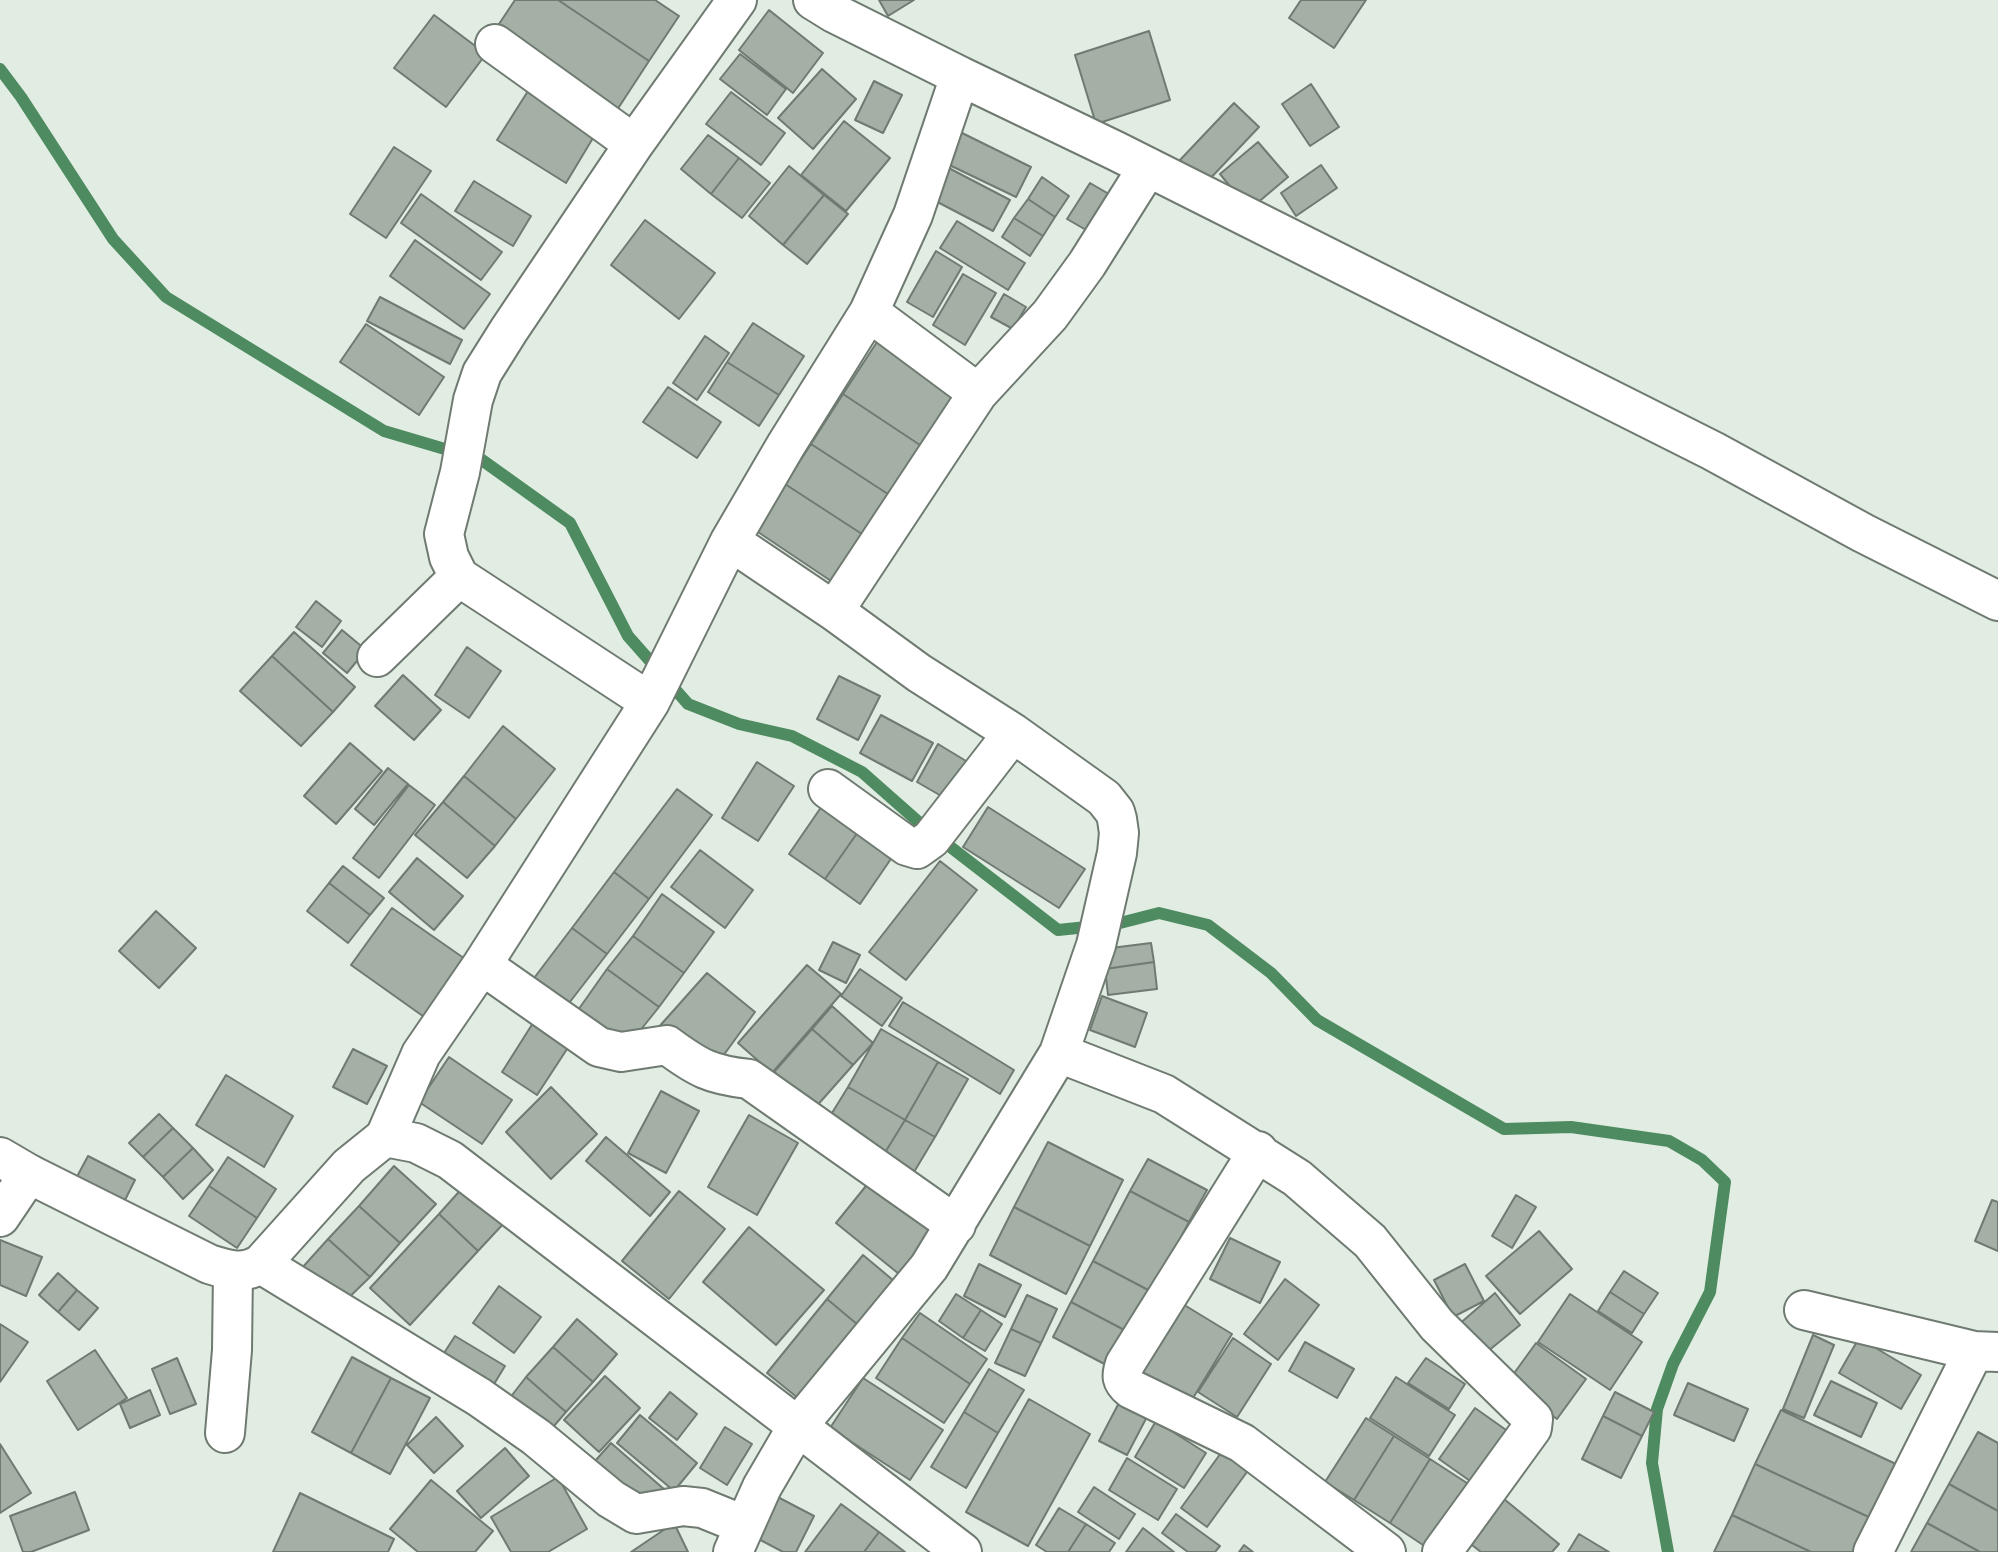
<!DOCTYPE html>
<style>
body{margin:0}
canvas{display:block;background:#e1ede3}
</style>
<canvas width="1998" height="1552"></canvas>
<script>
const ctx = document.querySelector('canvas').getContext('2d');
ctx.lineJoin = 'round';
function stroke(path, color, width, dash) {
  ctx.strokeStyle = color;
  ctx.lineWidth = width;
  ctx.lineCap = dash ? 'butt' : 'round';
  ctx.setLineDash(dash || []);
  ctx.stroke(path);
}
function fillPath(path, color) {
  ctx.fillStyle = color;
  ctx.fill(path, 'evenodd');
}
const stream = new Path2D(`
 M0,69l21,28 92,142 53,58 218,134 98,29 88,63 58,113 60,68 51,20 53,12 70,36 60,53 136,105 58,-6 43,-11 49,12 63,48 46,47 187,109 67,-2 98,14 33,19 23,22 -15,110 -37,72 -16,45 -5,54 16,89`);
const building = new Path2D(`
 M515,0h43l91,61 -32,49 -122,-80z
 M558,0h97l24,16 -30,45z
 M879,0h35l-26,16z
 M1301,0h65l-32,48 -45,-30z
 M769,10l54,43 -30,40 -54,-43z
 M434,15l52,39 -40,53 -52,-39z
 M1149,31l21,69 -74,24 -21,-69z
 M740,54l46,35 -19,26 -47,-36z
 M822,69l34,30 -43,50 -35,-31z
 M874,81l28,14 -19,38 -28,-13z
 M1311,84l28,43 -29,19 -28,-42z
 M528,91l68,42 -30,50 -69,-43z
 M731,92l54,41 -24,32 -55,-41z
 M1234,103l25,24 -54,57 -25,-24z
 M844,121l46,37 -44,53 -45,-36z
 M956,130l75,37 -15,30 -75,-36z
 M708,135l31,23 -28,36 -30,-25z
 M1258,142l30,35 -39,33 -29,-36z
 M394,147l37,24 -45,67 -36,-24z
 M739,158l31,25 -28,35 -31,-24z
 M943,165l67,35 -17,31 -67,-35z
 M1321,165l16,23 -41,28 -15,-23z
 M789,166l35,29 -41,50 -34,-29z
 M1042,177l27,19 -14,21 -27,-18z
 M474,181l57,35 -18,30 -58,-35z
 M1090,183l24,14 -21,37 -26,-15z
 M421,194l81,58 -21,28 -80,-57z
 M824,195l24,19 -41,50 -24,-19z
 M1028,199l27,18 -12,19 -29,-18z
 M1014,218l29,18 -13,20 -28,-19z
 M645,220l70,53 -36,46 -68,-54z
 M957,221l68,42 -17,27 -68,-42z
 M415,240l75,54 -26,35 -74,-53z
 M936,251l26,16 -29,50 -26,-15z
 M963,274l33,19 -31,52 -32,-20z
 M1004,294l22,13 -13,22 -22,-12z
 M380,297l82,43 -12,24 -83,-43z
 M753,323l51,33 -25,39 -52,-33z
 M366,324l78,53 -25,38 -79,-53z
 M705,336l24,17 -32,47 -24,-17z
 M877,342l80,52 -34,53 -80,-53z
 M727,362l52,33 -20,31 -51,-34z
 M668,387l53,35 -24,36 -54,-36z
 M843,394l80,53 -32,49 -80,-52z
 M811,444l80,52 -26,40 -80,-52z
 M785,484l80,52 -31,47 -79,-53z
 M316,601l25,20 -19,26 -26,-20z
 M342,630l24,20 -19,23 -24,-20z
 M294,632l61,55 -22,25 -61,-56z
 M467,647l34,24 -32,47 -34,-23z
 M272,656l61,56 -32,34 -61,-55z
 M403,675l38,35 -27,30 -39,-34z
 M839,676l41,20 -22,44 -41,-21z
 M881,715l52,28 -21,38 -52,-28z
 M503,726l52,43 -39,50 -52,-43z
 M350,743l32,28 -46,53 -32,-28z
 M938,744l33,20 -21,37 -33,-19z
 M757,762l37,24 -36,55 -36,-23z
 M388,768l20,16 -34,41 -19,-16z
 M464,776l52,43 -21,27 -52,-44z
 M409,785l26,20 -56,73 -26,-20z
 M677,789l35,26 -63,84 -35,-27z
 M443,802l52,44 -28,32 -52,-43z
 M824,803l36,26 -35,50 -36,-25z
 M988,807l97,62 -26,39 -96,-61z
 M860,829l35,24 -35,51 -35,-25z
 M700,850l53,40 -28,38 -54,-41z
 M417,858l46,38 -29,34 -45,-38z
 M940,861l37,29 -71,90 -37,-28z
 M343,866l41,32 -14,17 -41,-32z
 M614,872l35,27 -42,55 -35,-26z
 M329,883l41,32 -22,28 -41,-32z
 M662,894l52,38 -30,41 -51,-37z
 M392,908l76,53 -41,58 -76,-54z
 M156,911l40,37 -37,40 -40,-37z
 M572,928l35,26 -48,62 -34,-26z
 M633,936l51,37 -25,34 -52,-38z
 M833,942l27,13 -14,28 -27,-13z
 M1151,943l3,19 -49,7 -2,-20z
 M1154,962l3,27 -49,6 -3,-26z
 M807,965l34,29 -69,79 -34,-30z
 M607,969l52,38 -32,40 -51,-34z
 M860,969l42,29 -20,28 -41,-30z
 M707,973l48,39 -40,55 -58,-38z
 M1102,996l45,17 -12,34 -45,-17z
 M903,1002l111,68 -14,24 -111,-68z
 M832,1006l41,37 -20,22 -41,-36z
 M533,1023l36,23 -32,49 -35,-23z
 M812,1029l41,36 -39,44 -40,-37z
 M881,1029l57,33 -33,58 -57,-33z
 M353,1049l34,17 -20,38 -34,-17z
 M449,1057l63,43 -30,44 -63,-42z
 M938,1062l30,17 -33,58 -30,-17z
 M226,1075l67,41 -29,51 -68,-42z
 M551,1087l46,47 -46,45 -45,-47z
 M848,1087l57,33 -27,44 -54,-38z
 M661,1091l38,20 -33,62 -38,-20z
 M159,1114l14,14 -30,29 -14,-14z
 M749,1115l49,28 -41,72 -49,-28z
 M905,1120l30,17 -27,45 -30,-18z
 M173,1128l20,20 -30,29 -20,-20z
 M606,1137l64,55 -20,24 -64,-55z
 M1048,1142l75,38 -33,66 -76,-39z
 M193,1148l20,22 -30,29 -20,-22z
 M88,1156l47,24 -15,30 -48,-24z
 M228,1157l48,32 -19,29 -48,-32z
 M1148,1159l59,31 -18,32 -59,-31z
 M394,1166l42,38 -36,39 -41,-37z
 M870,1181l63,52 -34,41 -63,-51z
 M465,1185l40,37 -27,29 -39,-37z
 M209,1186l48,32 -20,30 -48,-32z
 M679,1191l46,38 -56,70 -47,-38z
 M1130,1191l59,31 -37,70 -59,-31z
 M1516,1195l20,12 -24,41 -20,-12z
 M1992,1200l6,2v49l-23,-10z
 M359,1206l41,37 -30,34 -42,-38z
 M1014,1207l76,39 -24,48 -76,-39z
 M439,1214l39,37 -68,74 -40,-37z
 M749,1227l75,63 -48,55 -73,-63z
 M1539,1231l33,38 -52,45 -34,-38z
 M1230,1238l50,24 -20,41 -50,-24z
 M328,1239l42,38 -32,31 -45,-30z
 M0,1240l42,17 -16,39 -26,-11z
 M863,1255l37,31 -36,44 -37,-31z
 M1093,1261l59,31 -22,41 -59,-31z
 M979,1264l42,21 -16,32 -41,-21z
 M1465,1264l19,37 -31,16 -19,-37z
 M1624,1271l34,22 -14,21 -34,-22z
 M58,1273l19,17 -19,22 -19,-17z
 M1285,1279l34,26 -41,55 -34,-26z
 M499,1286l42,31 -27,36 -41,-30z
 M77,1290l21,18 -19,22 -21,-18z
 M1610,1292l34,22 -12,19 -34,-22z
 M1495,1293l25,32 -38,31 -25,-30z
 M956,1294l25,16 -18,28 -24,-17z
 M1570,1294l72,48 -32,48 -72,-48z
 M1027,1295l30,14 -16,34 -30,-14z
 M827,1299l37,31 -60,73 -37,-30z
 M1071,1302l59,31 -18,35 -59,-31z
 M1181,1303l51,31 -42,69 -51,-31z
 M981,1310l21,14 -17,27 -22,-13z
 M920,1313l67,46 -17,25 -68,-46z
 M577,1319l40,35 -24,28 -40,-35z
 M0,1324l28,18 -28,40z
 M1011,1329l30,14 -16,33 -30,-13z
 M1813,1335l21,10 -30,73 -21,-9z
 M455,1336l50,30 -17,28 -51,-30z
 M902,1338l68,46 -26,39 -68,-45z
 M1233,1338l38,26 -34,53 -39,-25z
 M1859,1338l62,37 -20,34 -62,-36z
 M1305,1342l49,27 -17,29 -48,-27z
 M1536,1343l50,36 -29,40 -50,-36z
 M553,1347l40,35 -27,30 -40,-35z
 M95,1350l32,48 -49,32 -31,-49z
 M352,1357l39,21 -40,75 -39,-21z
 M177,1358l19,46 -26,10 -18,-45z
 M1426,1358l39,26 -16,25 -41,-26z
 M989,1369l35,21 -26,43 -34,-21z
 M605,1376l35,32 -41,44 -35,-32z
 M526,1377l40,35 -19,22 -41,-31z
 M1396,1377l59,38 -26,41 -59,-38z
 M391,1378l39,20 -40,76 -39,-21z
 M863,1378l80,52 -33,50 -80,-52z
 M1831,1381l46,22 -16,34 -47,-22z
 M1688,1383l60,26 -14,32 -60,-26z
 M150,1390l10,25 -30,13 -10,-24z
 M670,1392l27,22 -20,26 -28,-22z
 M1615,1392l39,20 -12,24 -39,-20z
 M1122,1397l28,14 -23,44 -28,-14z
 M1029,1399l61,35 -62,112 -62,-34z
 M1475,1408l41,29 -36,51 -41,-29z
 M1781,1410l117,55 -25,54 -118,-55z
 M964,1412l34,21 -32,55 -35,-21z
 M640,1415l57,48 -23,28 -57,-48z
 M1603,1416l39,20 -21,42 -39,-19z
 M436,1417l27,29 -29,27 -27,-28z
 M1366,1418l28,18 -40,64 -29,-18z
 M1156,1421l50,32 -22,35 -49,-31z
 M725,1427l27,17 -25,41 -27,-17z
 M1978,1432l20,11v68l-49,-27z
 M1394,1436l36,23 -40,64 -36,-23z
 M611,1443l54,47 -25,18 -52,-39z
 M0,1444l31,49 -31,20z
 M1226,1446l26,19 -45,62 -26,-19z
 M505,1448l24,28 -48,42 -24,-27z
 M1127,1458l50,31 -19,31 -49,-30z
 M1430,1459l40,26 -41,64 -39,-26z
 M1755,1464l118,55 -15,33h-47l-79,-37z
 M558,1477l29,52 -39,23h-37l-20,-35z
 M431,1480l62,51 -18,21h-57l-28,-23z
 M1949,1484l49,27v41h-18l-53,-29z
 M1094,1487l41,27 -16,25 -41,-27z
 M75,1492l14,38 -58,22h-8l-13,-36z
 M300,1493l94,46 -6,13h-115z
 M770,1493l44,23 -18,36h-13l-34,-18z
 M1504,1499l55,45 -7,8h-71l-13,-10z
 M841,1504l38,28 -15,20h-59z
 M1059,1508l27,16 -18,28h-21l-11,-7z
 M1176,1514l44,32 -5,6h-27l-26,-19z
 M1732,1515l79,37h-97z
 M674,1523l14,29h-57z
 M1927,1523l53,29h-69z
 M1086,1524l29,19 -6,9h-41z
 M1143,1528l31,24h-48z
 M879,1532l26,20h-41z
 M1579,1534l30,18h-41z
 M1244,1545l9,7h-14z`);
const minor = new Path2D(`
 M813,0l21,13 126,63
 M495,44l139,100
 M869,312l109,81
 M730,541l104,70 85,62 94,60 91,65 11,14 2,7 2,14 -2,20 -21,92 -37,108
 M834,611l144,-218 72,-78 37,-51 61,-97
 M377,657l82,-80
 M650,702l-191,-125 -10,-20 -5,-23 16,-62 13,-72 9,-27 27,-43 125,-186 103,-144
 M828,789l79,57 10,3 14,-10 82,-106
 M482,965l117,82 22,5 46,-7c31,23 44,30 82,34l207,146
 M385,1137l36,-83 61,-89 168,-263 80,-161 56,-96 83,-133 44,-97 47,-139 156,75 597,300 150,82 135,68
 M1258,1151l-133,213c-4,12 -4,17 6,25l111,54 144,109
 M0,1217l29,-43
 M261,1264l218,133 57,40 75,62 25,15 47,-8 19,2 42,17
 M1804,1310l170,41
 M225,1433l7,-83 1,-79
 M733,1552l29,-65 35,-60 132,-160 130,-214 105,41 133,84 73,63 67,84 96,94 -1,9 -90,124
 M1873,1552l101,-201 24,1`);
const tertiary = new Path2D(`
 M0,1157l29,17 180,90c19,6 34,11 52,0l88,-98 36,-29 31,6 34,17 512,392`);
stroke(stream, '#4f8b60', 12);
fillPath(building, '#a4afa6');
stroke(building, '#6f7a72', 2);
stroke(minor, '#6f7a71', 42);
stroke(tertiary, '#6f7a71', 42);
stroke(minor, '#fff', 38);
stroke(tertiary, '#fff', 38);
</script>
